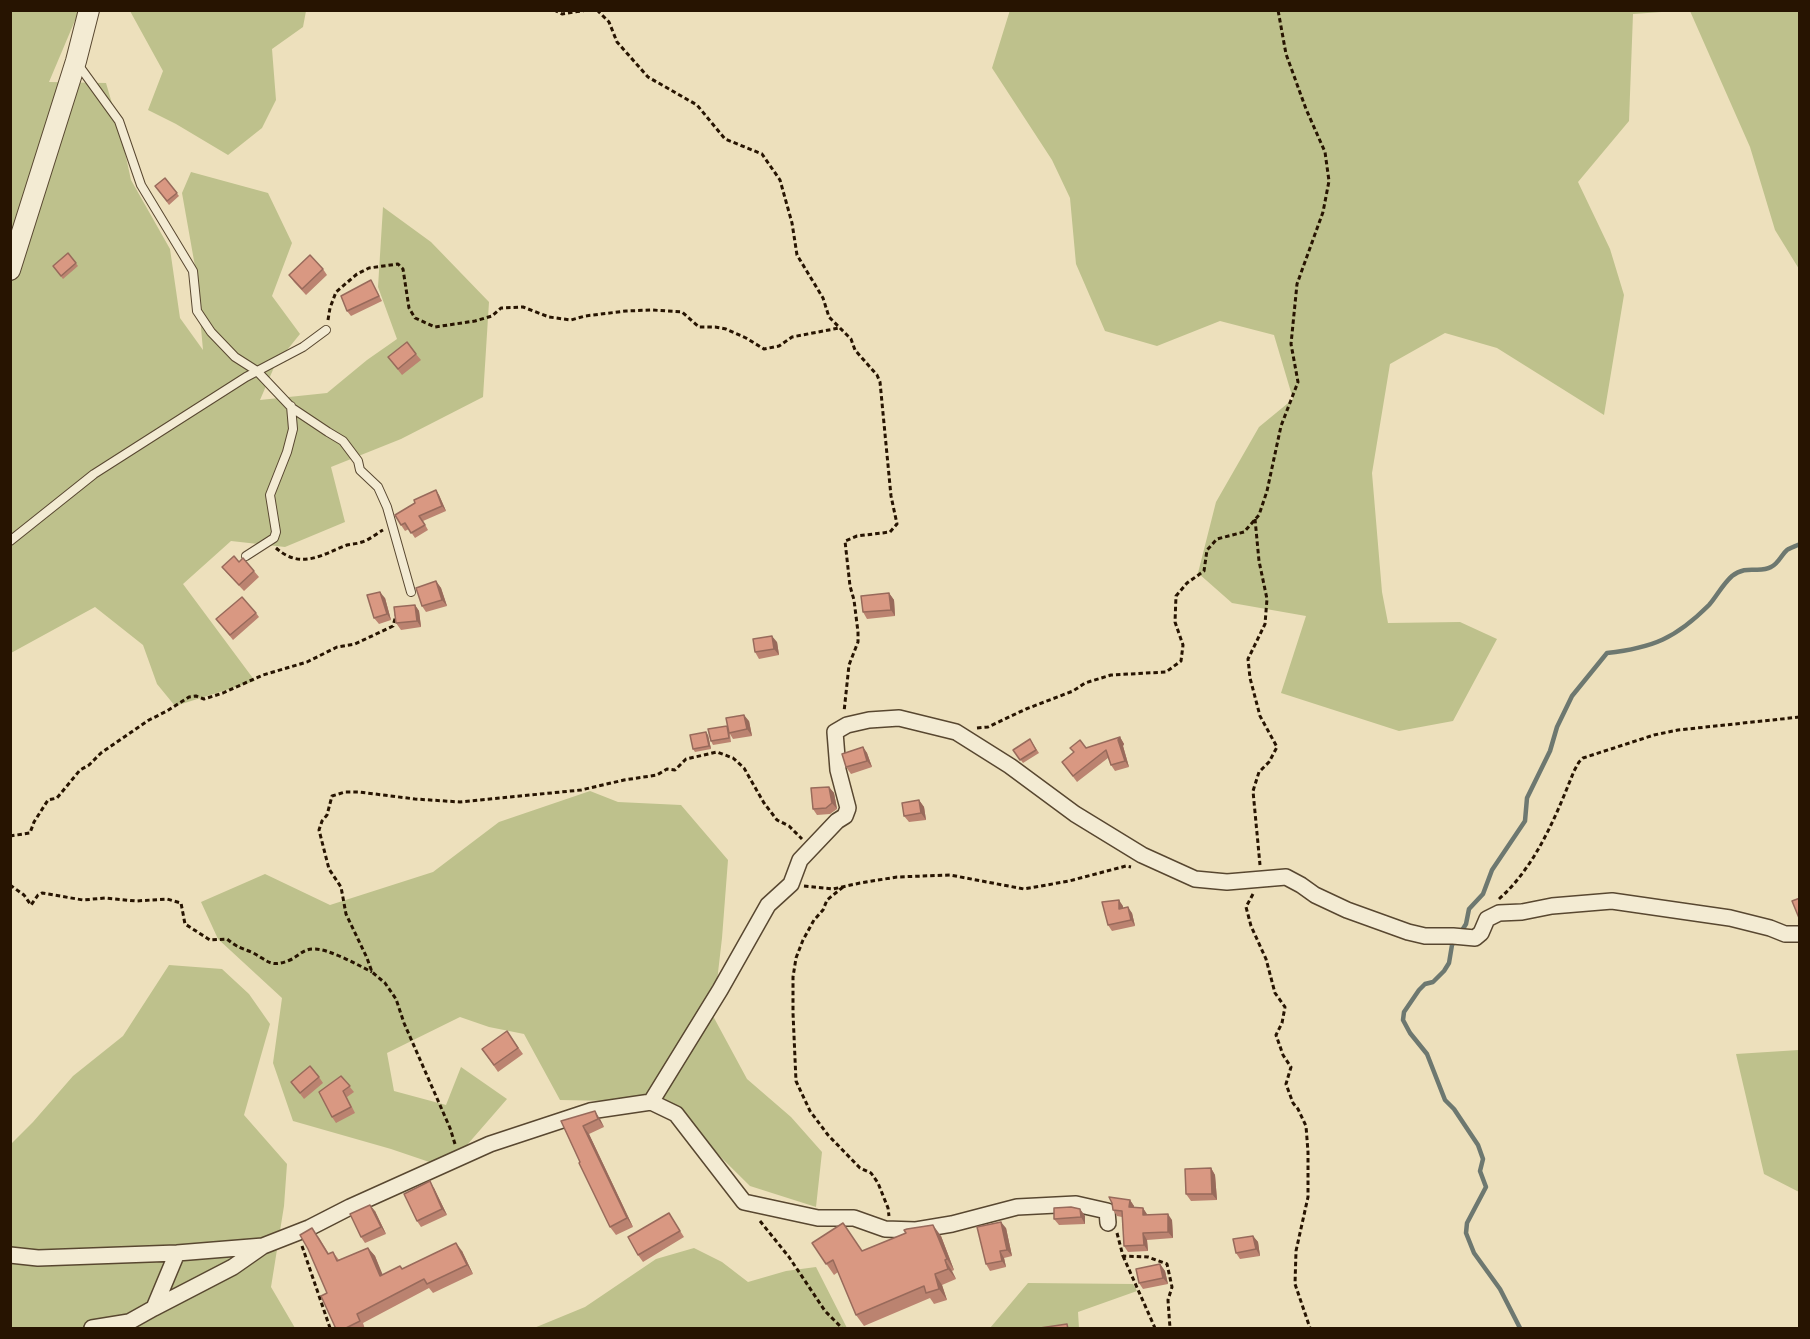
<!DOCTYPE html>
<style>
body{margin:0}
#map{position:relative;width:1810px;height:1339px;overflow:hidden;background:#ede0bc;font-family:"Old Standard TT",serif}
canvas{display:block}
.frame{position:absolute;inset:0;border:12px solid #271401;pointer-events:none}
</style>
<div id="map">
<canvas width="1810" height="1339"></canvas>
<div class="frame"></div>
</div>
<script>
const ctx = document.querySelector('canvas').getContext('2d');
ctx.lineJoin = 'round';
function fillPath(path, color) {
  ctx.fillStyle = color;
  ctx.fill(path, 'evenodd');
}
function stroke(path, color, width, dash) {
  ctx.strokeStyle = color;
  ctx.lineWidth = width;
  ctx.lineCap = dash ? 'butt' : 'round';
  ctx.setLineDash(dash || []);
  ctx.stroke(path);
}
const green = new Path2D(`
 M1010,10l666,1 -43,3 -4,107 -51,61 32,67 14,46 -20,120 -107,-67 -52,-15 -55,31 -18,109 10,119 6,31 72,-1 37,17 -44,82 -54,10 -118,-38 25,-77 -74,-13 -34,-30 18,-71 43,-75 34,-28 -19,-64 -54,-14 -63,25 -52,-15 -29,-67 -6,-66 -18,-38 -60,-92z
 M11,11h68l-30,71 57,1 15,51 10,46 39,69 10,69 23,32 -7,-78 -14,-79 9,-21 77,21 24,50 -20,53 28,38 -25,31 -15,35 67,-7 40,-33 30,-21 -19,-52 5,-80 48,35 58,60 -6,95 -82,42 -70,28 14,55 -60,25 -54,-6 -48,43 72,97 -80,25 -18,-22 -14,-39 -48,-38 -84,46z
 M130,11h176l-3,16 -31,22 4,51 -14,28 -34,27 -52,-31 -28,-14 15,-39z
 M1690,11h109v258l-24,-39 -25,-83z
 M590,791l28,11 63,3 47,55 -6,78 -9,78 34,63 44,38 31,35 -6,55 -66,-21 -85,-84 -105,-2 -36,-66 -35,-7 -29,-10 -73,36 7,38 52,14 15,-38 46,32 -60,69 -56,-19 -98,-28 -20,-58 9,-65 -64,-59 -17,-37 64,-28 65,31 103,-33 66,-50z
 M169,965l53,4 27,25 21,30 -26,91 43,49 -3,42 -13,81 24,41h-284v-184l22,-22 40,-46 50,-40z
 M1799,1050h1l-1,142 -35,-18 -28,-120z
 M694,1248l28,14 26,20 38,-11 30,-4 31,61h-313l51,-21 71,-48z
 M1028,1283l105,1 4,7 -59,21 1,16h-89z`);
const stream = new Path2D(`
 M1461,932l5,-8 3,-15 14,-15 9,-24 33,-49 2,-23 23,-47 7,-24 15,-31 35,-43c46,-5 69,-15 102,-48 8,-9 13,-20 23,-29 15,-12 27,-2 39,-9 8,-4 10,-12 16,-17 3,-2 9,-4 13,-6
 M1456,939l-4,6 -3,18 -5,8 -11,11 -8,2 -6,6 -15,22 -1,8 7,13 17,21 18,46 9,9 24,36 5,14 -3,12 6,16 -19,36 -1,10 8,20 26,36 20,39`);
const path = new Path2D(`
 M554,10l8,4 25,-4
 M597,10l12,12 8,20 31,35 49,28 28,34 37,15 18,26 12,43 5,32 26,43 6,19 22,22 4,11 22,25 3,7 11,114 6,28 -7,8 -33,4 -12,5 5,45 4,14 4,32v10l-9,23 -5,47
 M328,320l2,-12 6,-16 21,-18 12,-6 29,-4 5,5 6,39 6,10 20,9 40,-6 17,-5 9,-8 22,-1 26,10 22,3 14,-4 41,-5 26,-1 30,2 17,15h16l11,2 20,9 18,11 15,-3 13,-9 47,-9
 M1255,519l4,42 8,38 -2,25 -17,35 2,19 10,38 17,31 -8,15 -10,10 -6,19 7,74
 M276,548c25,22 45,7 71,-3 5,-1 10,-1 15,-3 7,-2 14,-8 21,-12
 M977,728l11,-1 38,-18 47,-18 12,-8 26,-8 55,-3 15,-11 2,-16 -8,-23 1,-26 11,-13 17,-12 3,-21 10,-11 27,-7 15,-17 8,-24 14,-65 17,-44 -7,-38 6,-60 26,-72 6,-31 -4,-29 -19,-43 -20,-55 -8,-44
 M10,836l20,-3 4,-11 14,-22 9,-2 23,-28 9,-5 12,-12 48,-33 18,-9 22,-14 7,-1 8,3 19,-6 40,-18 44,-13 30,-15 18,-3 38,-18 3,-11
 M10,885l14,10 7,10 7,-10 4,-2 41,7 22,-2 31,3 31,-2 14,4 4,21 25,16 17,-1c11,9 12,8 24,13 16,7 18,17 39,8 9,-4 14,-12 25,-11 14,0 43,16 57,23
 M804,886l29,3 27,-6 37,-6 53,-2 74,14 45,-8 57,-15 5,1
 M843,887l-16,13 -4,10 -9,10 -11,20 -7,18 -3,19v36l3,68 14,30 18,24 32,33 11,5 7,10 10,25 1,8
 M1253,894l-7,13 5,19 15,33 9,34 10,14 -3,16 -6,12 7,20 8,12 -5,17 7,19 5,6 8,17 2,26v45l-12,54 -1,33 15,44
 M1499,899c37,-33 57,-83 75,-128l5,-9 4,-4 71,-23 24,-5 122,-13
 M455,1144l-5,-16 -46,-105 -8,-24 -11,-16 -13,-11 -5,-14 -21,-44 -5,-27 -12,-18 -10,-39 3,-9 5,-6 5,-19 13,-4h14l56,7 45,3 121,-12 43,-10 33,-5 10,-6 8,1 11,-11 31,-7 16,6 11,10 20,35 13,17 12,6 13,13
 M760,1221l29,36 36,54 17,17
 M1117,1233l6,23 25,1 19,7 5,23 -4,13 2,28
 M302,1246l28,82
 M1123,1256l32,72`);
const service = new Path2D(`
 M77,63l42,58 22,64 52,86 4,40 14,21 24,25 22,14 35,37 36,24 15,9 15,20 2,9 18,17 9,20 24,85
 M10,541l84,-67 152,-97 57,-30 23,-17
 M246,556l28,-18 2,-6 -6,-37 17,-43 6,-23 -2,-23`);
const minor = new Path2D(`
 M651,1102l69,-112 48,-85 23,-21 9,-24 37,-39 8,-5 3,-8 -10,-38 -3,-38 12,-7 22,-5 30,-2 57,14 54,34 65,48 67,41 53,24 32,3 59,-5 15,8 14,10 32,15 61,22 17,4h28l22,2 6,-5 6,-14 12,-6 23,-1 30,-6 60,-5 118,17 40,10 15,6h15
 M10,1255l28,3 139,-5 86,-7 46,-18 41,-21 140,-63 100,-33 61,-9 25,12 68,88 74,16h36l31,11 31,1 36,-6 65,-17 59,-3 31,7 1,12
 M154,1308l79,-41 30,-21
 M92,1328l37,-6 25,-14 23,-55`);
const tertiary = new Path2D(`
 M10,270l66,-209 13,-51`);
const wall = new Path2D(`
 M165,178l14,18 -10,9 -14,-19z
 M68,253l10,13 -15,13 -10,-13z
 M323,269l4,6 -21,20 -12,-13 -5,-7z
 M371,280l11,21 -31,15 -4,-5 7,-21z
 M416,354l5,6 -19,15 -14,-18z
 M436,490l3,5 7,16 -23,10 5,9 -13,8 -6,-9 -4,2 -4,-6 14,-22z
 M239,562l15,9 5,6 -15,14 -17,-18 -5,-6z
 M436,581l5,7 6,18 -21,6 -4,-6z
 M889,593l5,7 1,16 -28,3 -4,-7z
 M385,598l6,22 -12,4 -5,-6z
 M415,605l4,6 2,16 -20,3 -5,-7z
 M256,613l3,4 -26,23 -17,-21z
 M777,642l2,13 -20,4 -4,-7z
 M749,721l3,15 -19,3 -3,-5 1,8 -18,3 -2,-4 16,-15z
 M708,735l3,14 -16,3 -2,-3z
 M1120,737l4,7 -1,2 6,21 -14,4 -4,-6 -3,-7 -31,24 -15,-20z
 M1030,739l9,14 -16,10 -10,-13z
 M863,747l4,6 5,14 -21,7 -5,-7z
 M829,787l5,6 3,16 -7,5 -13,1 -4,-6z
 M919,800l5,7 2,13 -17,2 -5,-6z
 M1123,906v2l9,5 3,13 -23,5 -4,-6z
 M507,1031l16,23 -25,18 -16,-23z
 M341,1076l13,16 -7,5 8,16 -19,10 -4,-6z
 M319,1077l4,6 -19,16 -13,-17z
 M600,1119l4,8 -15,7 44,93 -17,8 -6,-8 -49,-106z
 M1211,1168l4,7 2,25 -26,1 -5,-7z
 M434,1188l13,27 -26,12 -4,-6z
 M1130,1200l4,6v1l9,1 4,7 25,5 1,18 -26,2 1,11 -20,1 -4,-6 -2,-29 -5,-1 -4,-6z
 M1080,1209l5,7v8l-26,1 -5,-6z
 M375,1211l11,23 -21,9 -4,-6z
 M669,1213l15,24 -41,25 -5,-7z
 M1006,1228l6,28 -8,2 2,9 -16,4 -4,-7z
 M318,1236l11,18 4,-2 6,8 29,-12 7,8 7,19 80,-24 11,23 -40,19 -4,-5 -66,35 2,6h-29l-9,-36z
 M941,1236l13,34 -2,1 4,8 -14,6 5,15 -13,4 -4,-6 -66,28 -8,-11 -18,-43 -4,3 -22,-32 50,8z
 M1253,1236l5,6 2,14 -20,3 -4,-6z
 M1160,1264l5,7 3,13 -25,5 -4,-6z`);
const shadedWall = new Path2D(`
 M436,490l3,5 7,16 -4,-5z
 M436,581l5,7 6,18 -5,-6z
 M380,592l5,6 6,22 -4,-6z
 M889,593l5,7 1,16 -4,-6z
 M415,605l4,6 2,16 -4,-6z
 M772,636l5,6 2,13 -5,-6z
 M744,715l5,6 3,15 -5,-7z
 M706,732l2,3 3,14 -2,-3z
 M1120,737l4,7 -1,2 6,21 -4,-6 -7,-21z
 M863,747l4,6 5,14 -5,-6z
 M829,787l5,6 3,16 -5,-6z
 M919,800l5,7 2,13 -5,-7z
 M1119,900l4,6v9l-4,-6z
 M1128,907l4,6 3,13 -4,-6z
 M595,1111l5,8 4,8 -6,-8z
 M583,1126l6,8 44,93 -6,-9z
 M1211,1168l4,7 2,25 -5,-6z
 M430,1181l4,7 13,27 -5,-6z
 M1130,1200l4,6 -1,7 -4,-6z
 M370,1205l5,6 11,23 -5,-7z
 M1143,1208l4,6v8l-4,-7z
 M1080,1209l5,7v8l-4,-7z
 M1168,1214l4,6 1,18 -5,-6z
 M1001,1222l5,6 6,28 -5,-6z
 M933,1225l8,11 13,34 -7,-11z
 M1143,1233l4,7 1,11 -4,-6z
 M1253,1236l5,6 2,14 -4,-7z
 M456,1243l6,8 11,23 -6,-9z
 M368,1248l7,8 12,29 -7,-9z
 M1000,1251l4,7 2,9 -4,-6z
 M945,1260l7,11 4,8 -8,-10z
 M1160,1264l5,7 3,13 -5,-6z
 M935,1274l7,11 5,15 -8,-11z`);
const building = new Path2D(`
 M165,178l12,15 -10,8 -12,-15z
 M68,253l8,10 -15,13 -8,-10z
 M310,255l13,14 -21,20 -13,-14z
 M371,280l8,16 -32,15 -6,-15z
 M407,342l9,12 -18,15 -10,-12z
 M436,490l6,16 -23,10 6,9 -14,8 -6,-10 -4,2 -6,-10 20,-12 -1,-3z
 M234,556l5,6 4,-4 11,13 -15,14 -17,-18z
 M436,581l6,19 -20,6 -6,-18z
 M380,592l7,22 -13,4 -7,-23z
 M889,593l2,17 -28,2 -2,-16z
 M242,597l14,16 -26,22 -14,-16z
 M415,605l2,16 -21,2 -2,-16z
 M772,636l2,13 -19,3 -2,-13z
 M744,715l3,14 -18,4 -3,-15z
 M727,726l2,12 -18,3 -3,-12z
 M706,732l3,14 -16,3 -3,-14z
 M1120,737l-2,3 7,21 -14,4 -5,-15 -33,26 -11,-14 12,-10 -4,-4 10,-8 6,8z
 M1030,739l6,11 -16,10 -7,-10z
 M863,747l4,14 -21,6 -4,-13z
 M829,787l3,16 -6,5 -13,1 -2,-21z
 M919,800l2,13 -17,3 -2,-13z
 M1800,898v20h-1l-7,-17z
 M1119,900v9l9,-2 3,13 -23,5 -6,-23z
 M507,1031l11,17 -24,17 -12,-16z
 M310,1066l9,11 -19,16 -9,-11z
 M341,1076l9,10 -7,5 8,16 -19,10 -13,-25z
 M595,1111l3,8 -15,7 44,92 -17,9 -31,-64 1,-1 -19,-41z
 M1211,1168l1,26h-26l-1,-25z
 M430,1181l12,28 -25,12 -13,-27z
 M1109,1197l21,3 -1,7 14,1v7l25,-1v18l-25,1 1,12 -20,1 -2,-35 -9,-1 -1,-7z
 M370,1205l11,22 -20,10 -11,-23z
 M1071,1207l9,2 1,8 -27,2v-11z
 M669,1213l11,18 -42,24 -10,-18z
 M1001,1222l6,28 -7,1 2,10 -16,3 -9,-37z
 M843,1223l19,28 44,-18 -2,-3 3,-1 26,-4 14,34 -2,1 3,9 -13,5 4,15 -13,4 -2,-7 -68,29 -23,-55 -7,4 -14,-21z
 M312,1228l16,26 5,-2 4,9 31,-13 12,28 20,-10 2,3 54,-26 11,22 -40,19 -3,-5 -67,35 3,7 -16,8h-8l-15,-33 6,-3 -19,-44 -8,-14z
 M1253,1236l3,13 -20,4 -3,-14z
 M1160,1264l3,14 -24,5 -3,-14z
 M1067,1324l1,5h-35z`);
fillPath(green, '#bec18c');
stroke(stream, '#6d7870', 4.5);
stroke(service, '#584730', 10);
stroke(minor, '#584730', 18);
stroke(tertiary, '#584730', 22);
stroke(path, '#271401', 3, [4.5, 3]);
stroke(service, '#f3ebd3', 8);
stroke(minor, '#f3ebd3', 15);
stroke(tertiary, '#f3ebd3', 20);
fillPath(wall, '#bb8370');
fillPath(shadedWall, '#986a5b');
fillPath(building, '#d99882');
stroke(building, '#986a5b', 1.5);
</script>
